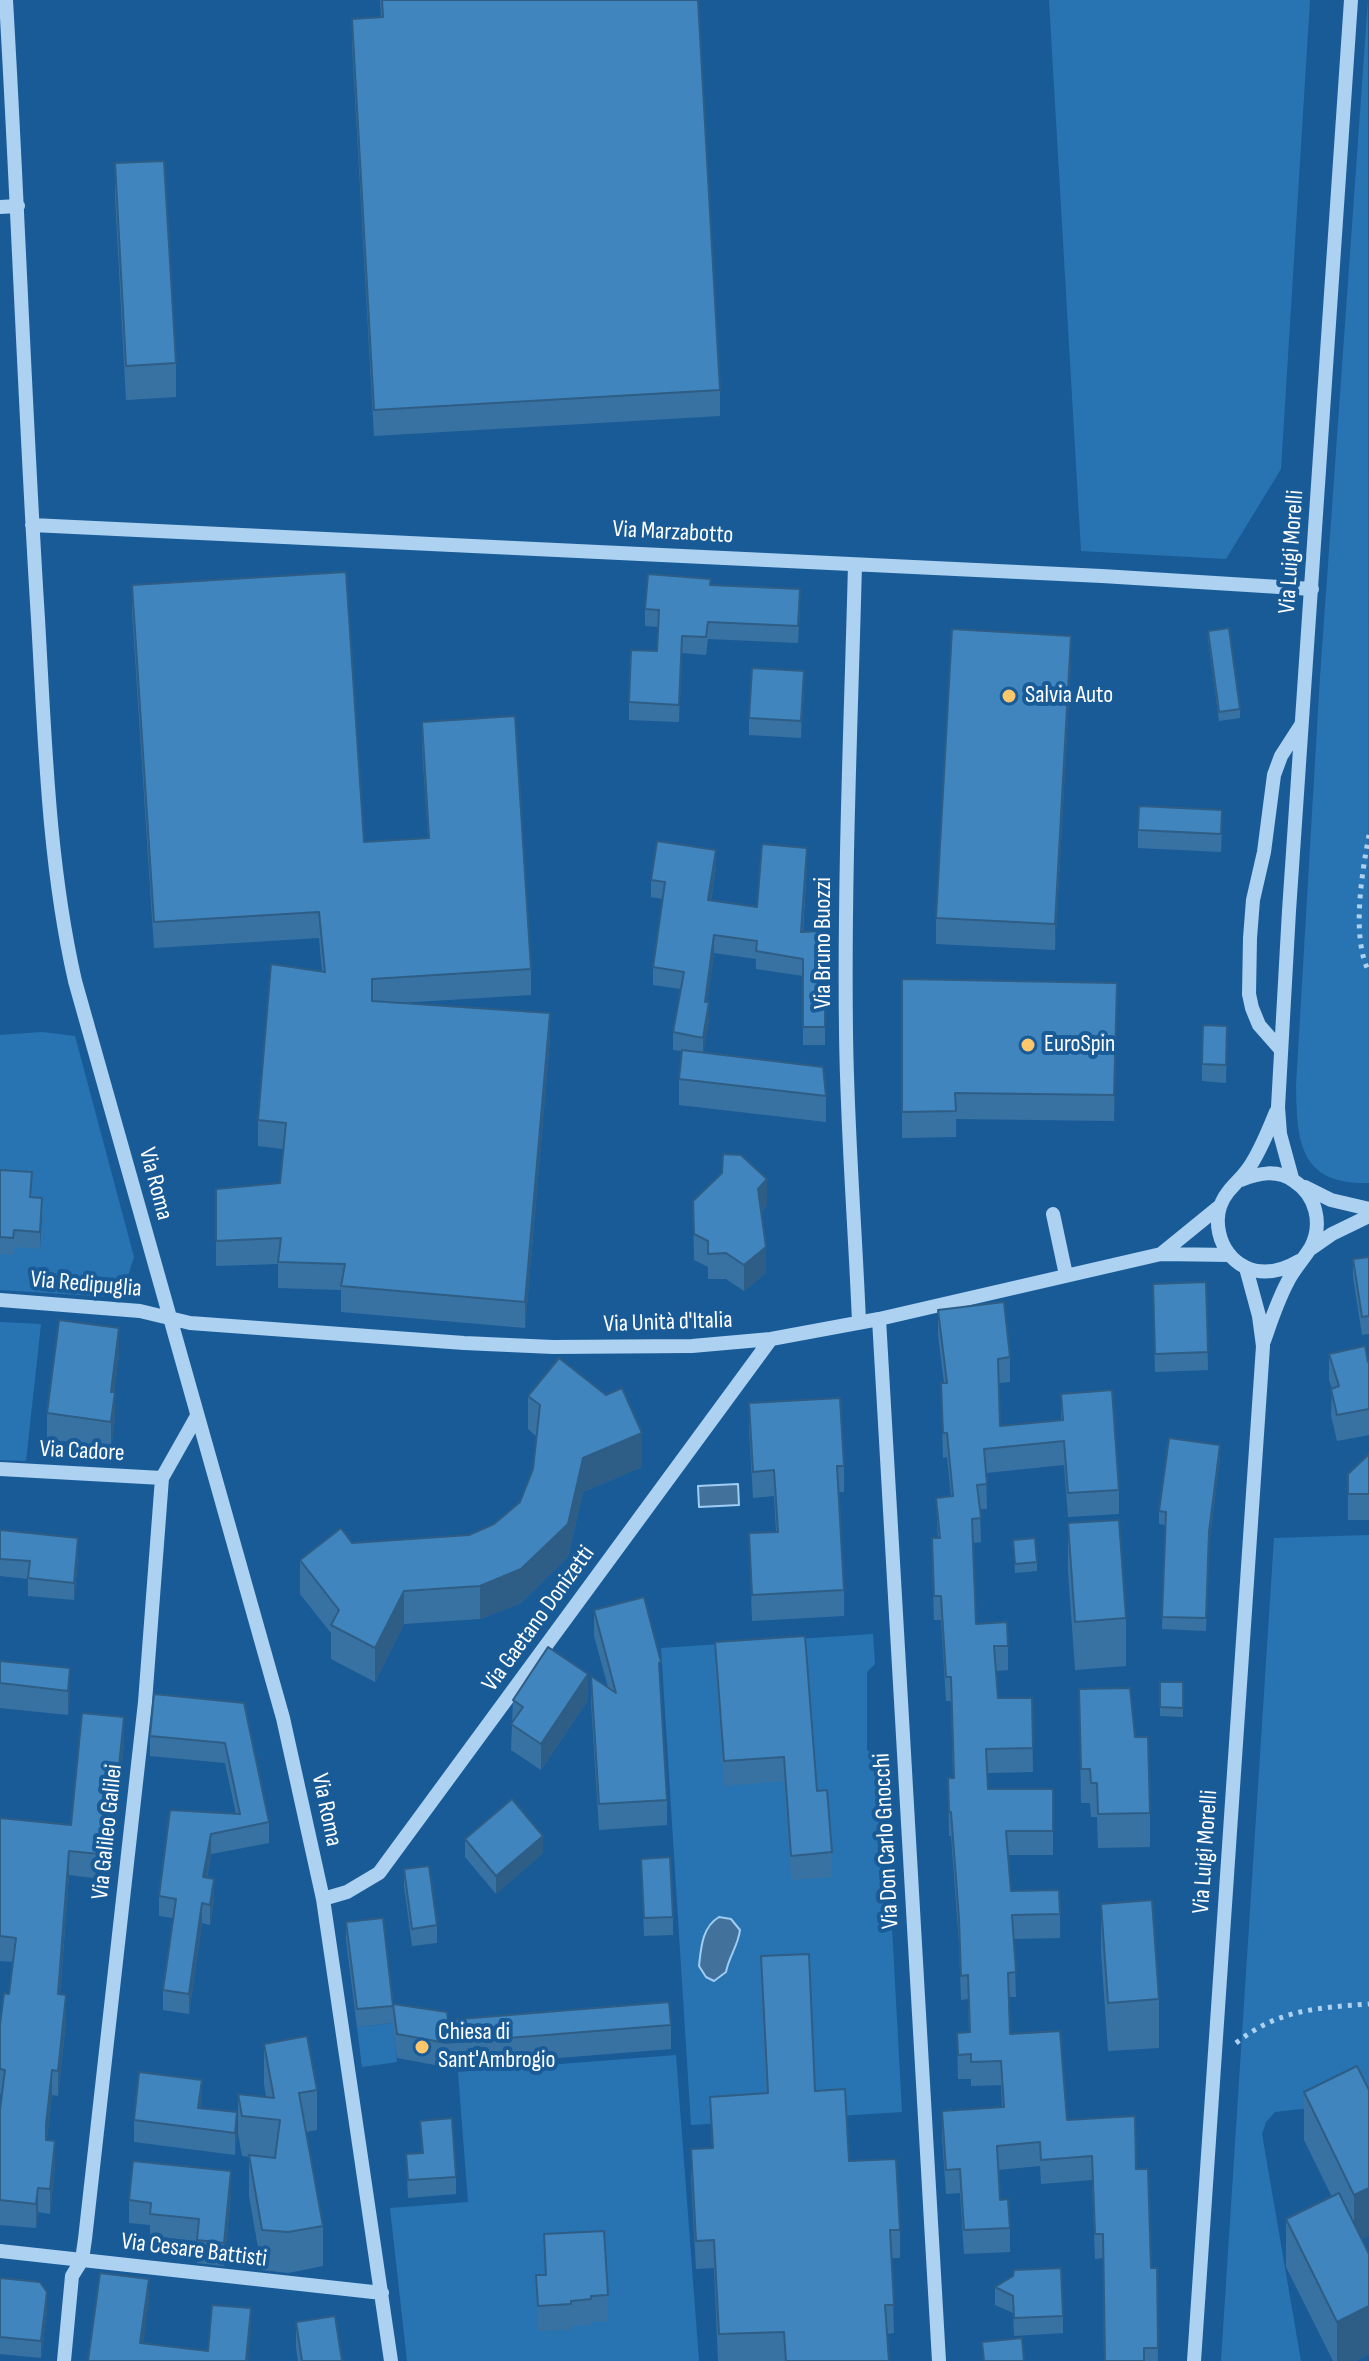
<!DOCTYPE html>
<meta charset="utf-8">
<style>
body{margin:0}
canvas{display:block;background:#195b97}
</style>
<canvas width="1369" height="2361"></canvas>
<script>
const ctx = document.querySelector('canvas').getContext('2d');
ctx.lineJoin = 'round';
function fillPath(path, color) {
  ctx.fillStyle = color;
  ctx.fill(path, 'evenodd');
}
function stroke(path, color, width, dash) {
  ctx.strokeStyle = color;
  ctx.lineWidth = width;
  ctx.lineCap = dash ? 'butt' : 'round';
  ctx.setLineDash(dash || []);
  ctx.stroke(path);
}
function write(font, color, halo, rows, align = 'center') {
  ctx.font = font + ' "Sofia Sans Condensed",sans-serif';
  ctx.lineWidth = 8;
  ctx.setLineDash([]);
  ctx.textBaseline = 'middle';
  ctx.strokeStyle = halo;
  ctx.fillStyle = color;
  for (const [text, x, y, turn = 0] of rows) {
    ctx.save();
    ctx.translate(x, y);
    ctx.rotate((+turn || 0) * Math.PI / 180);
    ctx.textAlign = isNaN(turn) ? turn : align;
    if (halo) ctx.strokeText(text, 0, 0);
    ctx.fillText(text, 0, 0);
    ctx.restore();
  }
}
const green = new Path2D(`
 M1049,0h261l-29,469 -55,90 -145,-8z
 M1368,0l1,1183c-70,2 -72,-42 -73,-97l24,-409z
 M42,1032l33,4 59,221 -8,25 -14,15 -112,-7v-255z
 M0,1322l41,2 -15,137 -26,-1z
 M1369,1535v566l-94,11 -9,10 -4,12 39,227h-80l53,-823z
 M873,1634l2,30 -8,8v78l16,12 19,350 -211,13 -30,-477z
 M393,2023l4,39 -35,5 -5,-40z
 M676,2055l23,306h-292l-17,-153 78,-6 -10,-130z`);
const water = new Path2D(`
 M738,1484l1,21 -40,2 -1,-21z
 M719,1917l12,2 9,11c-2,16 -11,26 -14,42l-12,9 -8,-4 -7,-11c2,-18 3,-39 20,-49z`);
const path = new Path2D(`
 M1369,835c-7,38 -18,102 0,137
 M1236,2043c43,-34 81,-35 133,-39`);
const minor = new Path2D(`
 M6,0c12,206 19,413 32,619 7,121 10,243 37,362l208,737 40,181 68,462
 M0,207l18,-1
 M32,525l1070,51 210,13
 M855,565c-4,155 -11,311 -9,466 1,98 9,194 13,291
 M1281,1050l-22,-25 -7,-17 -3,-14 1,-56 3,-38 11,-48 10,-77 7,-19 20,-31
 M1276,1112c-7,17 -14,35 -24,51 -7,12 -16,19 -24,29 -19,24 -10,61 17,75 19,9 37,4 54,-6
 M1292,1178l-12,-44 -2,-27 11,-196 62,-911
 M1241,1180c18,-7 36,-11 53,1 22,14 29,43 17,66 -7,12 -18,23 -24,36 -10,19 -16,38 -23,58
 M1305,1187l26,13 38,9
 M1053,1214l13,61
 M1309,1250l23,-16 37,-18
 M1161,1254l59,-48
 M0,1300l140,11 50,12 274,20 89,4 139,-1 79,-7 108,-20 282,-65 69,1
 M879,1319l60,1042
 M0,1469l162,9
 M323,1899l24,-7 32,-19 392,-534
 M0,2251l382,42
 M64,2361l8,-85 10,-16 3,-21 60,-537 17,-224 35,-62
 M1194,2361l69,-1015 -4,-30 -13,-48`);
const wall = new Path2D(`
 M380,0h318l22,390v26l-346,20 -22,-391v-26l29,-2z
 M115,163l61,200v34l-50,3 -11,-203z
 M132,585l232,257 64,-4 -6,-90v-26l109,247v26l-132,8 151,36 -25,289 -184,-16v-22l-63,-2v-24l-62,2v-77l64,-6 3,-34 -25,-3v-26l64,-148 -3,-34 -165,10 -22,-337z
 M711,585l89,22 -2,36 -90,-4 -2,16 -24,-2 -3,69 -50,-2v-18l28,-51 1,-24 -13,-1v-17z
 M1208,631l32,78v9l-21,3 -11,-82z
 M1071,662l-16,288 -119,-6v-26z
 M804,689l-3,49 -52,-3v-17z
 M1222,828l-1,24 -83,-4v-18z
 M807,865l-4,67 22,-1v114h-22v-69l-47,-7v-10l-42,-6 -7,49 2,18 -6,33 123,43v26l-147,-17v-26l3,-28 -9,-1v-18l8,-43 -28,-4v-18l10,-68 -12,-2v-17l65,-13 -5,33 46,7z
 M902,979l215,30 -3,112 -158,-2v18l-54,1z
 M1227,1026l-1,57 -24,-2v-17z
 M0,1170l31,27 11,19 -2,33 -26,-2 -1,8 -13,-1z
 M693,1201l74,4 -5,6 4,62 -22,18 -18,-12h-18v-12l-14,-7z
 M1369,1257v77l-7,1 -9,-58v-18z
 M1206,1282l2,88 -53,2 -2,-71z
 M938,1310l72,47v25l-11,1 1,43 61,-6v-26l58,96v24l-51,3 -4,-52 -78,8 1,36h-7l1,33 -8,1 3,81 32,22v24l-12,1 2,27h34l1,74 -46,1 1,16h65v66h-45l3,36 49,23v24l-46,1 2,58h-7l1,37 57,86 69,49 15,99h6l1,93h-54l-1,-103 -8,1 -3,-79 -51,4 -1,-18 -42,4 2,30 10,28v24l-46,2 -4,-61 -14,1 -4,-58v-25l60,-4 -1,-22 -30,1v-7h-13l-1,-46 12,-1 -1,-33 -7,1 -2,-57 -8,-107h-2l-1,-58h5l-2,-77h-5l-5,-81h-7l-2,-58v-24h6l-2,-40 15,-2 -4,-39 -4,1 -2,-75h3l-6,-48z
 M119,1354l-5,38 1,26 -4,29 -64,-8v-26z
 M1329,1354l40,8v73l-32,6 -6,-26 1,-26 -3,-9z
 M528,1396l114,71 -59,25 -15,65 -47,46 -41,16 -76,5 -29,58 -44,-23v-26l-31,-39v-34l52,-17 117,-8 25,-11 26,-22 13,-33 3,-33 -8,-7z
 M749,1403l95,63v26h-5l5,98v26l-92,5 -3,-88 27,-1 -2,-36 -21,2 -4,-69z
 M1369,1454v66h-21v-46z
 M1220,1458l-11,87 -3,86 -44,-2 3,-104 -6,-1v-13z
 M1068,1523l58,95v48l-51,4 -7,-99z
 M0,1530l78,26 -4,44 -46,-4v-17l-28,-3z
 M1013,1540l24,22v9l-22,2z
 M594,1610l67,78 6,112v25l-68,5 -8,-128v-26l17,11 -14,-51z
 M715,1642l102,149 15,61v25l-41,3 -7,-99 -60,5 -9,-120z
 M0,1661l70,7v25l-2,22 -68,-7z
 M1160,1682h23v35l-23,-1z
 M1079,1689l56,48 15,76v34l-52,1 -1,-31h-6l-1,-14h-9z
 M513,1700h75l-47,70 -30,-20z
 M244,1703l25,119v21l-58,11 -4,24 7,21 -4,26 -8,-2 -13,91 -26,-4v-20l10,-72 -14,-2v-20l11,-86 66,4 -11,-51 -75,-7v-20z
 M124,1742l-14,138 -41,-5 -9,120 6,25 -8,76 -6,-1 -5,45 8,25 -5,49 -12,-2 -2,16 -36,-3v-115l2,-16h-2v-69l9,-31 4,-32 -13,-1v-143l71,7z
 M465,1839l78,14 -47,41 -31,-37z
 M641,1859l32,58v18l-29,1z
 M404,1869l33,56v18l-25,3 -8,-60z
 M1101,1904l58,95v49l-51,3 -7,-99z
 M346,1922l47,84v17l-36,4 -11,-87z
 M761,1956l54,135 34,70 51,69v28h-8l2,75 -7,1 2,27h-171l-4,-93 -18,1 -5,-91v-29l21,-1 -2,-51 56,-3 -5,-110z
 M393,2004l55,16 223,5v24l-225,18 -49,-9 -4,-30z
 M264,2044l53,46v40l-11,2 17,94v40l-35,7 -26,-3 -13,-74v-39l-7,-1 -4,-22v-40l28,3 -2,-13z
 M1357,2066l5,174 7,114 -13,7h-23l-47,-94v-48l46,-22 -28,-57v-48z
 M202,2102l-1,6 36,26 -2,21 -101,-13v-22z
 M420,2121l36,56v17l-48,4 -2,-44 16,-1z
 M231,2194l-7,72 -27,-3v-22l-47,-5v-11l-21,-2v-23z
 M544,2234l64,61v26l-17,1v3l-20,1v4l-33,1 -2,-56h9z
 M0,2278l47,32 -6,48 -41,-4z
 M995,2287l68,29v17l-49,3 -1,-23 -18,-8z
 M296,2322l46,39h-44l-2,-13z`);
const shadedWall = new Path2D(`
 M682,636v17l-3,69v-17z
 M1071,636v26l-16,288v-26z
 M804,671v18l-3,49v-17z
 M807,848v17l-6,84v-17z
 M716,850v17l-8,50v-17z
 M714,935v18l-9,66v-17z
 M1117,983v26l-3,112v-26z
 M709,1002v18l-6,35v-17z
 M550,1013v26l-25,289v-26z
 M767,1179v26l-9,10v-26z
 M42,1198v18l-2,33v-17z
 M766,1247v26l-22,18v-26z
 M119,1328v26l-8,64v-26z
 M115,1392v26l-4,29v-25z
 M642,1433v34l-59,25 -15,65 -47,46 -41,16v-33l103,-128z
 M1220,1445v13l-11,87 -3,86 3,-99z
 M78,1538v18l-4,44v-17z
 M404,1591v33l-29,58v-34z
 M70,1668v25l-2,22v-24z
 M588,1674v26l-47,70v-26z
 M124,1717v25l-14,138v-25z
 M211,1834v20l-8,43v-20z
 M543,1836v17l-47,41v-18z
 M69,1851v24l-11,144v-25z
 M214,1879v20l-4,26v-20z
 M202,1903v20l-13,91v-20z
 M66,1995v25l-8,76v-25z
 M52,2070v25l-6,54v-25z
 M202,2080v22l-4,28v-22z
 M237,2112v22l-2,21v-22z
 M55,2141v24l-5,49v-25z
 M231,2171v23l-7,72v-23z
 M38,2188v24l-2,16v-24z
 M1369,2188v48l-15,7v-48z
 M149,2279v22l-8,60 -1,-18z
 M47,2292v18l-6,48v-17z
 M1369,2306v48l-13,7h-19v-39z
 M251,2308v22l-3,31h-2z`);
const building = new Path2D(`
 M382,0h316l22,390 -346,20 -22,-391 31,-2z
 M164,161l12,202 -50,3 -11,-203z
 M346,572l18,270 65,-4 -7,-116 93,-6 16,253 -159,10v22l178,12 -25,289 -184,-16 4,-22 -67,-2 3,-24 -65,3v-52l64,-6 6,-60 -28,-3 13,-156 54,8 -6,-60 -165,10 -22,-337z
 M648,574l63,5 -1,6 90,4 -2,37 -90,-4 -2,15 -24,-1 -3,69 -50,-3 2,-52 26,1 2,-41 -14,-1z
 M1229,628l11,81 -21,3 -11,-81z
 M952,629l119,7 -16,288 -119,-6z
 M752,668l52,3 -3,50 -52,-3z
 M1139,806l83,4 -1,24 -83,-4z
 M657,841l59,9 -8,50 49,7 5,-63 45,4 -6,84 24,-1v96h-22v-68l-47,-8 1,-10 -43,-6 -9,67h4l-6,36 -30,-6 11,-60 -31,-5 12,-85 -14,-2z
 M902,979l215,4 -3,112 -159,-2 1,18 -54,1z
 M1203,1025l24,1 -1,39 -24,-1z
 M682,1050l141,17 3,29 -147,-17z
 M723,1154l18,1 26,24 -9,10 8,58 -22,18 -18,-12 -18,1v-13l-14,-7 -1,-33 29,-28z
 M0,1170l32,2 -2,25 12,1 -2,34 -26,-2 -1,8 -13,-1z
 M1369,1257v59l-7,1 -9,-58z
 M1206,1282l2,70 -53,2 -2,-70z
 M1004,1302l6,55 -12,2 2,67 63,-6 -2,-26 51,-4 7,100 -51,3 -4,-52 -80,8 3,35 -10,1 4,33 -9,1 4,105 31,-2 1,24h-14l4,52h34l1,50 -47,1 2,40h65v42h-47l5,60 48,-1 1,24 -48,1 4,57 -8,1 2,61 50,-3 7,89 68,-4 1,53h12l3,99h6l1,80h-14v13h-39l-2,-127h-8l-3,-78 -51,4 -1,-18 -43,4 3,54 8,-1 2,29 -46,2 -4,-61 -14,1 -4,-59 62,-4 -3,-46 -30,1v-8l-13,1 -1,-22 13,-1 -2,-57 -7,1 -2,-57 -8,-107h-2l-1,-34h6l-3,-101h-5l-5,-81h-7l-2,-58h8l-4,-40 17,-2 -6,-63h-4l-2,-50h6l-9,-73z
 M59,1320l60,8 -8,64h4l-4,30 -64,-9z
 M1365,1346l3,16h1v47l-32,6 -6,-26 8,-3 -10,-32z
 M559,1358l47,37 16,-7 20,45 -59,25 -15,66 -47,45 -41,17 -76,5 -29,57 -44,-23 8,-15 -39,-50 41,-32 11,15 117,-8 25,-11 26,-22 13,-33 7,-64 -12,-9z
 M840,1398l4,68h-7l7,124 -92,5 -3,-62 29,-1 -4,-62 -21,2 -4,-69z
 M1169,1438l51,7 -11,87 -3,86 -44,-1 4,-105 -7,-1z
 M1369,1454v40h-21v-20z
 M1119,1520l7,98 -51,4 -7,-99z
 M0,1530l78,8 -4,45 -46,-5 2,-17 -30,-2z
 M1035,1538l2,24 -22,2 -2,-24z
 M644,1597l17,65 -2,1 8,137 -68,4 -8,-128 25,17 -22,-83z
 M805,1636l12,155 10,-1 5,62 -41,4 -7,-99 -60,4 -9,-119z
 M548,1647l40,27 -47,70 -30,-20 12,-17 -10,-7z
 M0,1661l70,7 -2,23 -68,-8z
 M1160,1682h23v26l-23,-1z
 M1130,1688l5,49h13l2,76 -52,1 -1,-31h-6l-1,-14h-9l-2,-80z
 M154,1694l90,9 25,119 -58,12 -8,43 11,2 -4,26 -8,-2 -13,91 -26,-4 13,-91 -17,-3 11,-86 70,4 -15,-71 -75,-7z
 M82,1713l42,4 -14,138 -41,-4 -11,143 8,1 -8,76 -6,-1 -6,54v16l9,1 -5,48 -12,-1 -2,16 -36,-4v-90l5,-40 -5,-1v-44l4,-32 5,1 7,-56 -16,-2v-118l71,7z
 M512,1799l31,37 -47,40 -31,-37z
 M670,1857l3,60 -29,1 -3,-59z
 M429,1866l8,59 -25,4 -8,-60z
 M1152,1900l7,99 -51,4 -7,-99z
 M383,1918l10,88 -36,3 -11,-87z
 M809,1954l6,137 30,-2 4,72 47,-2 4,71h-10l4,75h-9l4,56h-103l-2,-29 -65,2 -5,-94 -18,1 -5,-92 22,-1 -3,-51 58,-4 -7,-137z
 M669,2002l2,23 -225,18 -49,-9 -4,-30 54,8 1,8z
 M307,2036l10,54 -18,3 24,133 -35,6 -26,-2 -13,-75 26,3 5,-38 -38,-4 -4,-22 36,4 -10,-54z
 M1357,2066l12,24v98l-15,7 -50,-103z
 M139,2072l63,8 -4,28 39,4 -2,21 -101,-13z
 M452,2118l4,59 -48,3 -2,-26 17,-1 -3,-32z
 M133,2161l98,10 -7,72 -27,-3 2,-21 -49,-5 1,-11 -22,-3z
 M1339,2193l30,61v52l-32,16 -51,-103z
 M604,2231l4,64 -17,1v3l-20,2v3l-33,2 -2,-31h10l-2,-41z
 M1061,2268l2,48 -49,2 -1,-22 -18,-9 18,-11 1,-6z
 M100,2273l49,6 -9,64 68,8 4,-46 39,3 -5,53h-158z
 M0,2278l40,4 7,10 -6,49 -41,-4z
 M335,2316l7,45h-40l-6,-39z
 M1022,2338l2,23h-40l-2,-19z`);
const markers = [
 [1009,696,8,"#ffc76c"],
 [1028,1045,8,"#ffc76c"],
 [422,2047,8,"#ffc76c"]
];
const streetNames = [
 ["Via Marzabotto",673,533,3],
 ["Via Luigi Morelli",1292,552,-86],
 ["Via Bruno Buozzi",824,943,-90],
 ["Via Roma",155,1184,75],
 ["Via Redipuglia",86,1285,5],
 ["Via Unità d'Italia",668,1323,-2],
 ["Via Cadore",82,1452,3],
 ["Via Gaetano Donizetti",539,1619,-54],
 ["Via Roma",326,1810,78],
 ["Via Galileo Galilei",108,1832,-84],
 ["Via Don Carlo Gnocchi",887,1841,-93],
 ["Via Luigi Morelli",1206,1852,-86],
 ["Via Cesare Battisti",194,2251,7]
];
const poiNames = [
 ["Salvia Auto",1025,696],
 ["EuroSpin",1044,1045],
 ["Chiesa di",438,2033],
 ["Sant'Ambrogio",438,2061]
];
fillPath(green, '#2874b3');
fillPath(water, '#42719b');
stroke(water, '#9fcdf3', 2);
stroke(path, '#acd1f1', 5, [4, 6]);
stroke(minor, '#acd1f1', 14);
fillPath(wall, '#3872a3');
fillPath(shadedWall, '#2e5d85');
fillPath(building, '#4185be');
stroke(building, '#2e5d85', 2);
for (const [x, y, r, color] of markers) {
  const dot = new Path2D();
  dot.arc(x, y, r, 0, 2 * Math.PI);
  ctx.fillStyle = color;
  ctx.fill(dot);
  stroke(dot, '#195b97', 3);
}
write('24px', '#fff', '#195b97', streetNames);
write('24px', '#fff', '#195b97', poiNames, 'left');
</script>
